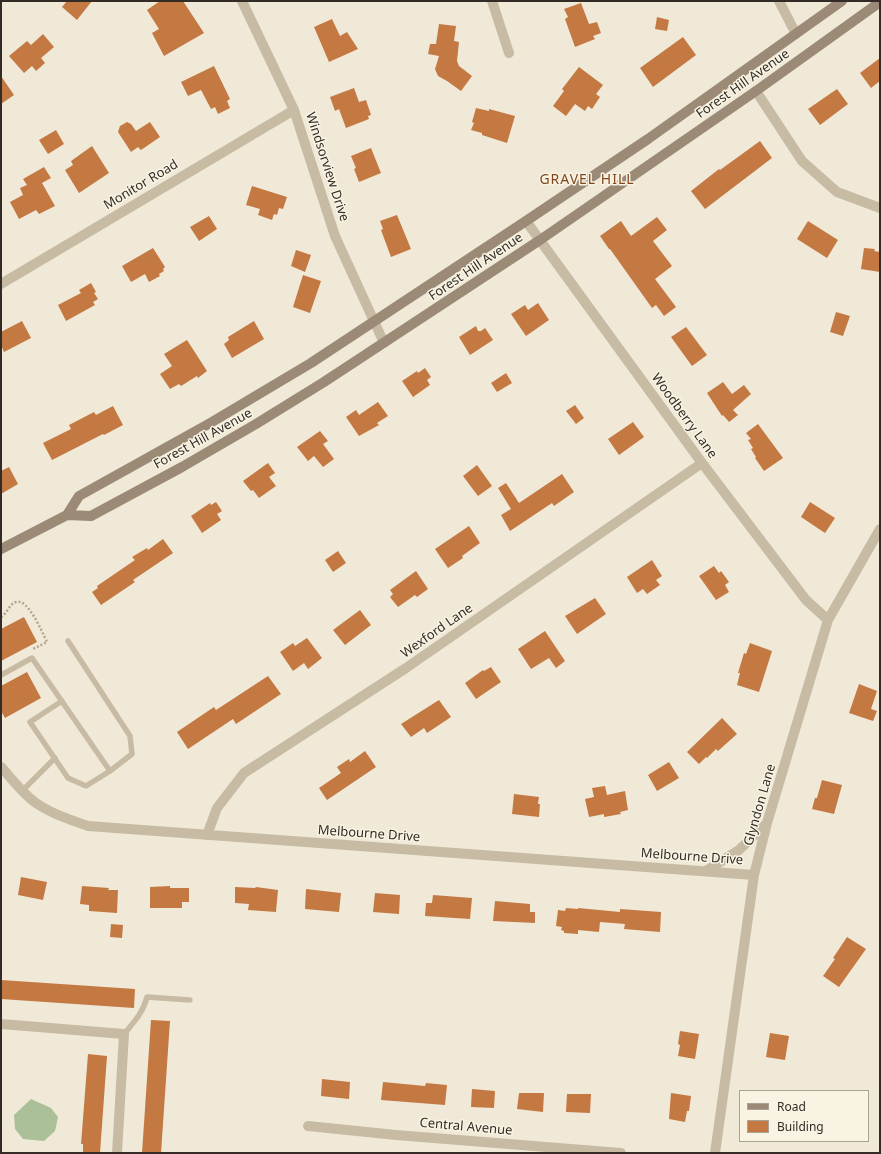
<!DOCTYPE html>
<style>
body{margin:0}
#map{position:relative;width:881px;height:1154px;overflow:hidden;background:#f0e9d8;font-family:"Noto Sans",sans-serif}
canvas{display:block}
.frame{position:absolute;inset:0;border:2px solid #332c26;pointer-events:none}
.legend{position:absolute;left:739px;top:1090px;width:130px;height:52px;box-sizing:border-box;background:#f8f3e3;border:1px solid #a9a397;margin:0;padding:5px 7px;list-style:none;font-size:12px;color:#332c26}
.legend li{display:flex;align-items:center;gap:8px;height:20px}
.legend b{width:20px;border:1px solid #a9a397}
</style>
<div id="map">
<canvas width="881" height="1154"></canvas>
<div class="frame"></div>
<ul class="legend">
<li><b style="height:5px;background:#9b8a76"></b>Road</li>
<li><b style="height:11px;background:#c47842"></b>Building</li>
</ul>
</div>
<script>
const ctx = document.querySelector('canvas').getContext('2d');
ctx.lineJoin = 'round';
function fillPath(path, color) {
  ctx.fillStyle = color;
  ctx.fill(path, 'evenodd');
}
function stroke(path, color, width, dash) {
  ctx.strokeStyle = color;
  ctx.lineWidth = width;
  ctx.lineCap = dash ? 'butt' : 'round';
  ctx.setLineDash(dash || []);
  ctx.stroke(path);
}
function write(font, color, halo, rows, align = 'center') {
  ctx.font = font + ' "Noto Sans",sans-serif';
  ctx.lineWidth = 3;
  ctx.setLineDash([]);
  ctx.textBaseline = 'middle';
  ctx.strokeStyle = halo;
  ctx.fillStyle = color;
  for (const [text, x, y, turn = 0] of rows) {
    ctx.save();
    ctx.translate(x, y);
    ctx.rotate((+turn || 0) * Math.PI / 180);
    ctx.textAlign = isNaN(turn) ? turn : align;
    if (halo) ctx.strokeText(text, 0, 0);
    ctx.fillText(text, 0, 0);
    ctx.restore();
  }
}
const green = new Path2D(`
 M31,1099l20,9 7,9 -3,14 -11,10 -21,-2 -8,-10 -1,-14z`);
const building = new Path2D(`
 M67,1h25l-15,19 -15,-13z
 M160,1h23l21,32 -40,23 -12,-23 7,-4 -12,-19z
 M581,3l8,21 8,-2 4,11 -8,3 2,3 -20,8 -10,-28 3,-2 -4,-8z
 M657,17l12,3 -2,11 -12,-2z
 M332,19l8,17 7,-4 11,17 -29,13 -15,-35z
 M439,24l17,2 -2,15 5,1 -2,19 2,5 13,10 -11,15 -14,-10 -9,-5 -3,-7 4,-13 -11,-2 2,-10h6z
 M43,34l11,13 -13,11 4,5 -9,8 -4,-5 -8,7 -15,-17 18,-15 4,4z
 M683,37l13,18 -43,32 -13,-19z
 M880,58v23l-9,7 -11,-15z
 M214,66l16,33 -3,2 3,7 -12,6 -3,-7 -4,2 -10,-19 -13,6 -7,-14z
 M579,67l24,18 -7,9 4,3 -8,12 -4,-3 -3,5 -10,-7 -9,12 -13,-10 11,-15 -2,-2z
 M1,76l13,19 -13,9z
 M354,88l5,14 7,-2 5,15 -3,1 1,3 -23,9 -7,-19 -4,2 -5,-14z
 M837,89l11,15 -28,21 -12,-16z
 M476,108l13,3v-2l26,7 -8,27 -25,-8v-2l-11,-3 3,-7 -2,-1z
 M127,122l4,2 5,7 14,-9 10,15 -19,13 -3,-3 -7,5 -13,-20 2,-6z
 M56,130l8,14 -16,10 -9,-14z
 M760,141l12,17 -67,51 -14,-18 28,-22 1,1z
 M92,146l17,27 -30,20 -14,-23 8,-5 -2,-4z
 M371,148l10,25 -22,9 -5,-13 2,-1 -5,-12z
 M44,167l7,11 -9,5 13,23 -16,8 -3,-4 -17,9 -9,-17 13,-7 -3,-7 7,-3 -4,-6z
 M252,186l35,11 -4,12 -4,-1 -2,7 -3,-1 -2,6 -14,-5 2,-6 -14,-4z
 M397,215l14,34 -20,8 -10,-27 2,-1 -3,-8z
 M209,216l8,13 -18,12 -9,-14z
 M657,217l10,13 -14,11 19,25 -17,13 21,28 -12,9 -8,-11 -4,3 -42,-59h-1l-9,-13 21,-15 10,15z
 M808,221l30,19 -11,18 -30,-19z
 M153,248l12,19 -2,2 1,2 -5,3 1,2 -11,6 -4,-8 -14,8 -9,-16z
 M864,248l11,1 -1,2 6,1v20l-19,-3z
 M296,250l15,5 -6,17 -14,-6z
 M303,275l18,6 -11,32 -17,-6z
 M91,283l5,9 -2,1 4,6 -5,3 2,3 -29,16 -8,-16 23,-12 -2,-3z
 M538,303l11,17 -23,16 -15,-22 14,-9 3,5z
 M836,312l14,4 -7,20 -13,-4z
 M22,321l9,17 -27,14 -3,-7v-13z
 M254,321l10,18 -32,19 -8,-14 5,-4 -1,-3z
 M476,326l2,5h3l4,-3 8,12 -23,15 -11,-18z
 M686,327l21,28 -15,11 -21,-29z
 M187,340l20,31 -9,7 -1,-2 -16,10 -2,-2 -9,5 -10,-15 12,-8 -8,-12z
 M425,368l6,9 -4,3 3,5 -17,12 -11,-16 15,-10 1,2z
 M506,373l6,10 -15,9 -6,-9z
 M723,382l9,12 12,-9 7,9 -18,16 5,5 -9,7 -6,-7 -1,1 -15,-23z
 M378,402l10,14 -11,7 2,2 -20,11 -13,-19 10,-7 3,5z
 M575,405l9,13 -8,6 -10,-13z
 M113,406l10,19 -19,10 -1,-1 -51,26 -9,-17 28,-14 -2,-4 25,-13 2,3z
 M633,422l11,15 -25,18 -11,-16z
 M758,424l25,34 -19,13 -9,-13 1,-1 -5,-8 2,-1 -5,-8 3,-1 -5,-6z
 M320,431l8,10 -5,3 11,15 -11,8 -9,-11 -6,5 -11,-14z
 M268,463l7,10 -6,4 7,9 -17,12 -6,-8 -2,1 -8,-10z
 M477,465l15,21 -14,10 -15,-20z
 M9,467l9,17 -17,10v-23z
 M562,474l12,18 -20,14 -2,-3 -42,28 -9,-16 10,-6 -13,-21 8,-5 13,20z
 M216,502l6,9 -5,3 4,6 -19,13 -11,-17 19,-13 1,2z
 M810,502l25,16 -10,15 -24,-16z
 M469,526l11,17 -18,13 1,2 -15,10 -13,-19z
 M163,539l10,14 -40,27 2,2 -34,23 -9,-13 6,-4 -1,-2 38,-26 -3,-3 15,-9 1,2z
 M338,551l8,12 -13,9 -8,-12z
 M652,560l10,16 -6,4 4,5 -13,9 -4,-5 -6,4 -10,-16z
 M714,566l5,7 2,-2 8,11 -4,3 4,7 -13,8 -17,-24z
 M416,571l12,18 -11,8 -2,-2 -17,12 -8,-10 3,-3 -3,-4z
 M595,598l11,16 -29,20 -12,-18z
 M360,610l11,15 -26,20 -12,-15z
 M24,617l13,25 -36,19v-32z
 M545,631l20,30 -9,7 -7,-10 -18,11 -13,-20z
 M307,638l15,20 -14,11 -4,-6 -11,8 -13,-19 13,-9 2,3z
 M750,643l22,8 -13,41 -22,-7 3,-12h-2l6,-20 2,1z
 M491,667l10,15 -25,17 -11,-16 18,-13 1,1z
 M27,672l14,26 -36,20 -4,-7v-25z
 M268,676l13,18 -45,30 -3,-5 -45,30 -11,-17 37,-25 2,3z
 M859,684l18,7 -6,18 6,2 -4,10 -24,-8z
 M439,700l12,17 -24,16 -3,-5 -13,9 -10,-13z
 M722,718l15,16 -19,17 -2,-2 -9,9 -1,-1 -7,7 -12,-12z
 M365,751l11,16 -49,33 -8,-12 22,-15 -4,-6 12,-8 1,3z
 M669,762l10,16 -22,13 -9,-16z
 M822,780l20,5 -8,29 -22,-5 3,-11h2z
 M605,786l2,9 18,-4 3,19 -8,2 1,2 -17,3v-3l-15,3 -4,-18 9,-2 -2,-9z
 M514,794l25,3 -1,7h2l-1,13 -27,-3z
 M21,877l26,5 -4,18 -25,-5z
 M82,886l27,2 -1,2h10l-1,23 -28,-2v-6l-9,-1z
 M170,886v2h19v14h-7v6h-32v-21z
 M235,887l20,1 1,-1 22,3 -2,22 -28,-2 1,-6 -14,-1z
 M306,889l35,4 -2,19 -34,-3z
 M375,893l25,2 -1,19 -26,-2z
 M433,895l39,3 -2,21 -45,-3 1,-13h6z
 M495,901l35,3v8h5v11l-42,-2z
 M566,908l12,1v-1l42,4v-3l41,3 -1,20 -36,-3 1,-5 -25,-2 -1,10 -21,-2v4l-14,-1v-2l-3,-1 1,-3 -6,-1 2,-16 7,1z
 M111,924l12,1 -1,13 -12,-1z
 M847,937l19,12 -27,38 -16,-11 12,-17 -2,-1z
 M1,980l134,9 -1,19 -133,-9z
 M151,1020l19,1 -9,132h-19z
 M680,1031l19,3 -4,25 -17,-3 2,-11 -2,-1z
 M770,1033l19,3 -4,24 -19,-3z
 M88,1054l19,2 -7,97h-17v-9h-2z
 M322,1079l28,3 -1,17 -28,-3z
 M383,1082l42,4 1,-3 21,2 -2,20 -64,-5z
 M472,1089l23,2 -1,17 -23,-1z
 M519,1093h25l-1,19 -26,-3z
 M671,1093l20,3 -2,15h-2l-2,11 -16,-3z
 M567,1094h24l-1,19 -24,-1z`);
const path = new Path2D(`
 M1,617c6,-3 8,-13 15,-15 12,-4 26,30 31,40l-14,7`);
const service = new Path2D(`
 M68,641l62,95 2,18 -22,17
 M1,675l31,-17 78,113 -24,15 -18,-8 -38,-56 32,-21
 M23,790l32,-32
 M124,1034c10,-12 19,-21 23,-37l43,3`);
const minor = new Path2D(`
 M242,1l52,109 41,126 49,107
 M492,1l17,52
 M779,1l17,33
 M756,91l46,70 35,31 43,16
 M526,221l176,242 104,137 22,20
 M1,284l293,-174
 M1,767c11,12 22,27 35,36 16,11 35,17 52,23l666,49
 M207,835l10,-27 27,-35 162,-105 296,-205
 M706,871l33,-21 28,-27
 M1,1024l123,10 -7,119
 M308,1126l88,9 225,18
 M715,1153l39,-278 13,-52 61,-203 52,-91`);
const secondary = new Path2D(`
 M67,515l12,-19 133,-74 99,-59 215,-142 122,-82 194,-138
 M1,549l66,-34 24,1 91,-49 74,-43 68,-42 216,-142 216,-149 124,-89`);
const streetNames = [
 ["Forest Hill Avenue",743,84,-35],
 ["Windsorview Drive",327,167,72],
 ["Monitor Road",141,185,-31],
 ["Forest Hill Avenue",476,267,-34],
 ["Woodberry Lane",684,416,54],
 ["Forest Hill Avenue",203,439,-29],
 ["Wexford Lane",437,631,-35],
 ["Glyndon Lane",760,805,-74],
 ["Melbourne Drive",369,834,4],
 ["Melbourne Drive",692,857,4],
 ["Central Avenue",466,1127,5]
];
const neighbourhoodNames = [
 ["GRAVEL HILL",587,180]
];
fillPath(green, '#abbf98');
fillPath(building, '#c47842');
stroke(path, '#b4a58e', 2.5, [2, 2]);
stroke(service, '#c8bba4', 5.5);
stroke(minor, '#c8bba4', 10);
stroke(secondary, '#9b8a76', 10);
write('13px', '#332c26', '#f8f3e3', streetNames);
ctx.letterSpacing = '1px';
write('14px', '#814820', '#f8f3e3', neighbourhoodNames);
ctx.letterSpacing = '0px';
</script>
